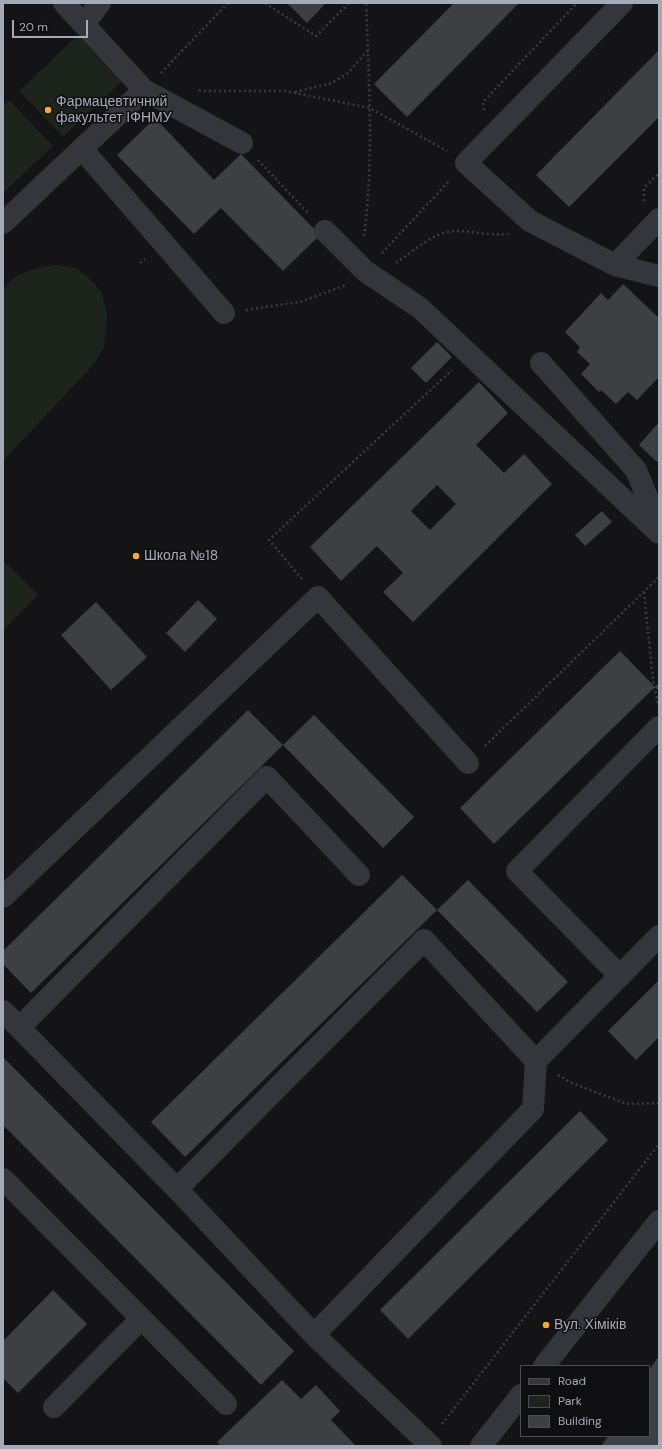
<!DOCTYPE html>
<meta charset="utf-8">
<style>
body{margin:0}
#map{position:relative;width:662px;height:1449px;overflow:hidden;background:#141416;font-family:"DM Sans",sans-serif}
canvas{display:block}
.frame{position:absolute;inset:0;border:4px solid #a5abb6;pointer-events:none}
.legend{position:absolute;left:520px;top:1365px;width:130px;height:72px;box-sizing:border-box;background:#0f0f11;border:1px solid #4b4d53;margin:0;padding:5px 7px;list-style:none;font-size:12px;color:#a5abb6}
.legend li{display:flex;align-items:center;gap:8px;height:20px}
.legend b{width:20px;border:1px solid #4b4d53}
.scale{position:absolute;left:12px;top:20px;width:76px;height:18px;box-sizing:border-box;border:2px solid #a5abb6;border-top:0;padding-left:5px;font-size:12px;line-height:14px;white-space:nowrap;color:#a5abb6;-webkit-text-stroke:3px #0f0f11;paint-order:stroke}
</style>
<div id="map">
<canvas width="662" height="1449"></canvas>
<div class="frame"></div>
<ul class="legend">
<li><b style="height:5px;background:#34363b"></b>Road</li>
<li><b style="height:11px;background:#1c241c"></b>Park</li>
<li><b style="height:11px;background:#3e3f43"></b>Building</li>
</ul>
<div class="scale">20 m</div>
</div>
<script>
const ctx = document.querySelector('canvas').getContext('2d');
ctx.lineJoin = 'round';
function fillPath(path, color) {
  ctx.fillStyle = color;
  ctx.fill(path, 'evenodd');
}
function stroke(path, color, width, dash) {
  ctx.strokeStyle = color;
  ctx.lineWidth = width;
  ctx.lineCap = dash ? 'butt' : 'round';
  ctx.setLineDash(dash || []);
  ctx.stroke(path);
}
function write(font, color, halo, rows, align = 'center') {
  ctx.font = font + ' "DM Sans",sans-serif';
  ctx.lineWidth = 3;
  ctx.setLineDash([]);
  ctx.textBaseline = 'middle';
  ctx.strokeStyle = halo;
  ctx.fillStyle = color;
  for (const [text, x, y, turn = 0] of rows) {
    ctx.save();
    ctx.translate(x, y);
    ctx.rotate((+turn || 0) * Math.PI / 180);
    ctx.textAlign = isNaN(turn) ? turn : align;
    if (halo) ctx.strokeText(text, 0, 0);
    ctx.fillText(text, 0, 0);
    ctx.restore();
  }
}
const green = new Path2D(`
 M78,35l43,47 -58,55 -44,-46z
 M9,100l44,46 -50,47v-87z
 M56,265l20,3 12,9 14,16 5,22 -3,32 -9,16 -92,98v-172l12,-12 22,-9z
 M3,560l35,35 -35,35z`);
const building = new Path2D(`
 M287,3h39l-19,20z
 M454,3h65l-112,114 -33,-33z
 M659,50v67l-90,90 -33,-32z
 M155,118l59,62 27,-26 79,81 -37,36 -62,-63 -27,26 -77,-79z
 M623,284l36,34v59l-22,23 -9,-8 -12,12 -15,-14 -2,2 -18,-18 9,-10 -13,-12 3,-5 -15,-15 36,-39 7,7z
 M437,342l15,15 -26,26 -15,-15z
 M479,382l29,31 -32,32 28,28 20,-19 28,30 -139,138 -30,-30 20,-19 -26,-27 -36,35 -31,-34zM437,485l19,19 -26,26 -19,-19z
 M659,422v38l-2,2 -18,-17z
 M602,511l10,11 -27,24 -10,-11z
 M198,600l19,19 -32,33 -19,-19z
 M96,602l51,55 -36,33 -50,-55z
 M620,651l35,36 -161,157 -34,-36z
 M659,683v8l-4,-4z
 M248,710l35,35 -252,248 -28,-29v-13z
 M314,715l100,102 -31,31 -100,-103z
 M402,875l35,35 -252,247 -34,-35z
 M468,880l100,102 -31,30 -100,-102z
 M659,980v57l-23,23 -28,-29z
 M3,1057l291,294 -33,34 -258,-260z
 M580,1111l28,29 -200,199 -28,-29z
 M53,1290l34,34 -69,69 -15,-15v-37z
 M659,1356v90h-58l7,-10h41v-66z
 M282,1380l19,19 15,-14 24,26 -9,9 25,26h-135l-4,-4z`);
const path = new Path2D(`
 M265,3l51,33 33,-33
 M161,73l67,-70
 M199,90l4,1h82l85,17 77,43
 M295,92l37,-9 16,-10 19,-22
 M484,110l-1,-8 94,-99
 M258,160l51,54
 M644,201v-13l15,-15
 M364,236c10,-77 5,-155 2,-233
 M382,253l68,-73
 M140,263l5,-4
 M396,263c18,-12 37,-31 59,-32 18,0 35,5 53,3
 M246,310l54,-8 46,-17
 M302,579l-33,-39 183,-170
 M644,592l9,87 5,25
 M485,746l174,-169
 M558,1075l14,8 55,21 32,-1
 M442,1424l217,-280`);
const minor = new Path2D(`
 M622,3l-156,160 64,58 85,44 44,11
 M84,24l16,-21
 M144,90l98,53
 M82,149l142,164
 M3,223l141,-133 -80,-87
 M325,231l40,40 55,37 239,225
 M615,265l44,-46
 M541,363l95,107 23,56
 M3,897l315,-300 150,166
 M620,976l-103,-105 142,-144
 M3,1011l174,178 137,146 117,111
 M19,1028l248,-251 92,98
 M3,1179l223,225
 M177,1189l247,-249 112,121
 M314,1335l219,-226 3,-48 123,-125
 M544,1366l115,-145
 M54,1407l87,-88
 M481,1446l40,-51`);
const markers = [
 [48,110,4,"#f9ac28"],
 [136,556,4,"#f9ac28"],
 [546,1325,4,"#f9ac28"]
];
const poiNames = [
 ["Фармацевтичний",56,102],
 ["факультет ІФНМУ",56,118],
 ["Школа №18",144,556],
 ["Вул. Хіміків",554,1325]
];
fillPath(green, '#1c241c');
fillPath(building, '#3e3f43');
stroke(path, '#3a3d42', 2.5, [2, 3]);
stroke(minor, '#34363b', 22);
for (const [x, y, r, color] of markers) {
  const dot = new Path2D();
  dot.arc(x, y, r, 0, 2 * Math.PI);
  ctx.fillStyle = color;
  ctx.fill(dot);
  stroke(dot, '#0f0f11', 1.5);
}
write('14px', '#a5abb6', '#0f0f11', poiNames, 'left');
</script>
